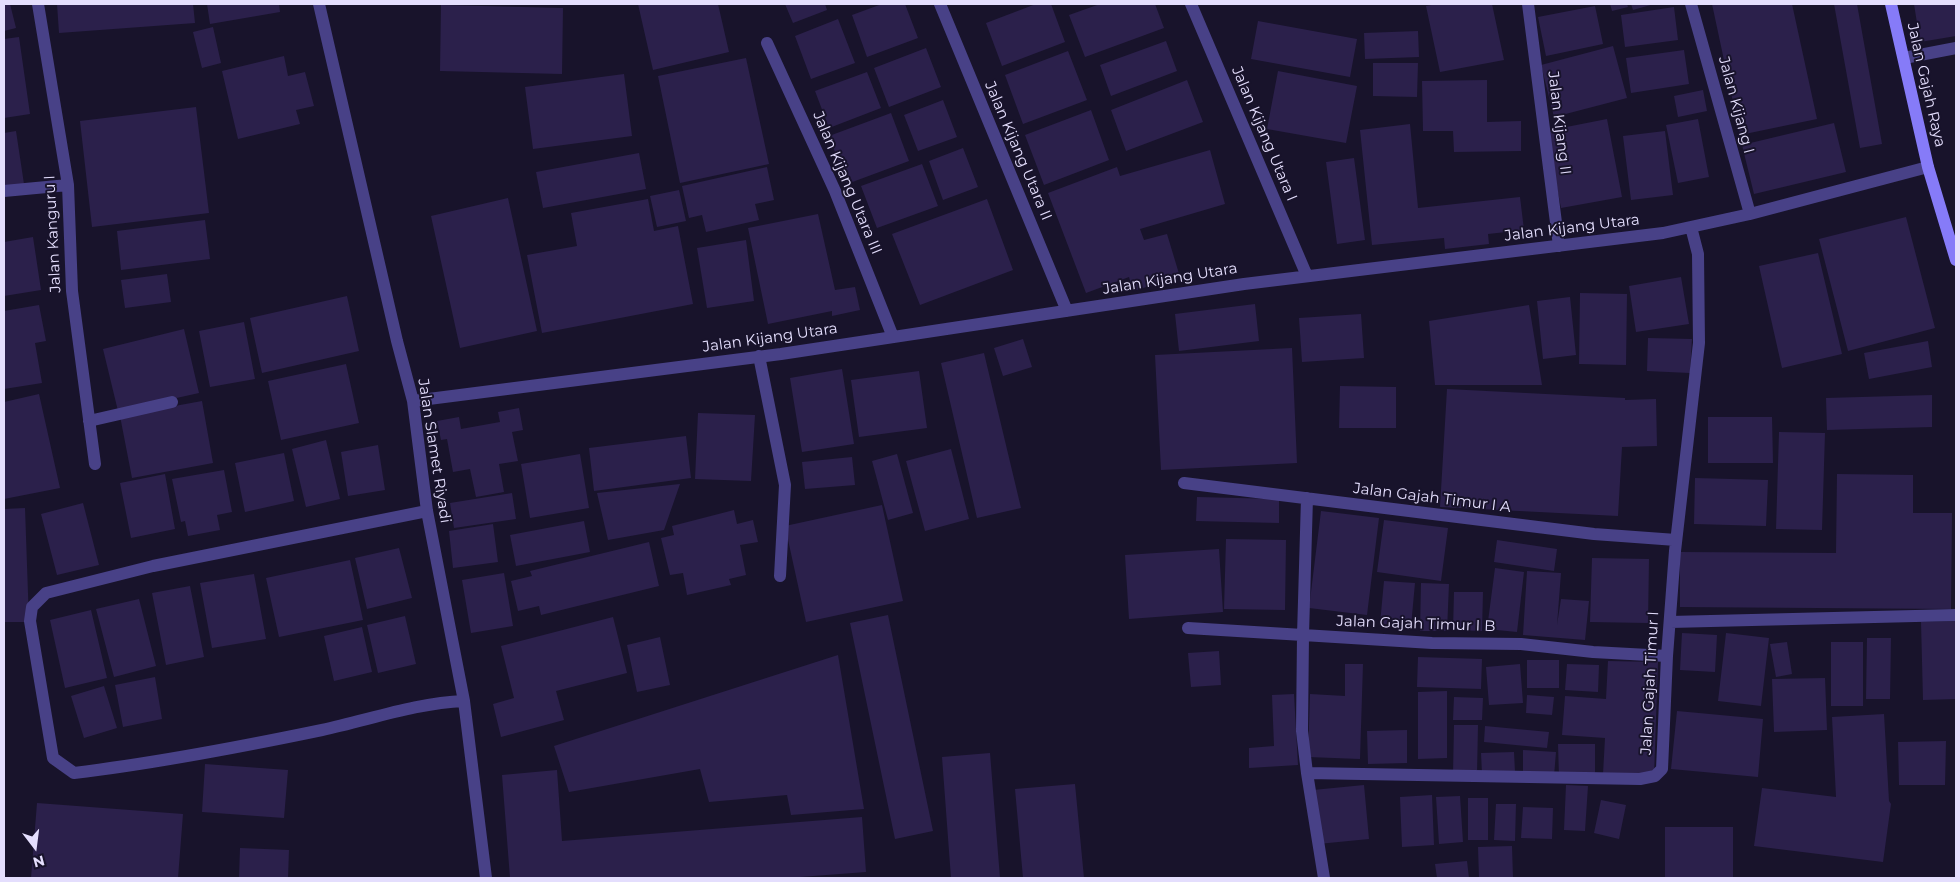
<!DOCTYPE html>
<style>
body{margin:0}
#map{position:relative;width:1960px;height:882px;overflow:hidden;background:#18132b;font-family:Montserrat,sans-serif}
canvas{display:block}
.frame{position:absolute;inset:0;border:5px solid #e4defd;pointer-events:none}
.north{position:absolute;left:10px;top:822px;width:50px;height:50px;-webkit-text-stroke:4px #18132b;paint-order:stroke;rotate:165deg;font-size:14px;font-weight:700;line-height:20px;text-align:center;color:#e4defd}
.north::after{content:'';display:block;margin:auto;width:18px;height:22px;background:#e4defd;clip-path:polygon(50% 0,100% 100%,50% 72%,0 100%)}
</style>
<div id="map">
<canvas width="1960" height="882"></canvas>
<div class="frame"></div>
<div class="north">N</div>
</div>
<script>
const ctx = document.querySelector('canvas').getContext('2d');
ctx.lineJoin = 'round';
function fillPath(path, color) {
  ctx.fillStyle = color;
  ctx.fill(path, 'evenodd');
}
function stroke(path, color, width, dash) {
  ctx.strokeStyle = color;
  ctx.lineWidth = width;
  ctx.lineCap = dash ? 'butt' : 'round';
  ctx.setLineDash(dash || []);
  ctx.stroke(path);
}
function write(font, color, halo, rows, align = 'center') {
  ctx.font = font + ' Montserrat,sans-serif';
  ctx.lineWidth = 4;
  ctx.setLineDash([]);
  ctx.textBaseline = 'middle';
  ctx.strokeStyle = halo;
  ctx.fillStyle = color;
  for (const [text, x, y, turn = 0] of rows) {
    ctx.save();
    ctx.translate(x, y);
    ctx.rotate((+turn || 0) * Math.PI / 180);
    ctx.textAlign = isNaN(turn) ? turn : align;
    if (halo) ctx.strokeText(text, 0, 0);
    ctx.fillText(text, 0, 0);
    ctx.restore();
  }
}
const building = new Path2D(`
 M4,4h6l6,24 -12,3z
 M57,4h136l2,19 -136,10z
 M207,4h72l1,8 -70,12z
 M638,4h80l11,48 -76,18z
 M785,4h40l2,6 -34,13z
 M882,4h23l13,34 -51,19 -15,-42z
 M1036,4h15l14,38 -63,24 -16,-43z
 M1100,4h55l9,24 -79,29 -16,-42z
 M1437,4h55l12,56 -64,12 -14,-66z
 M1610,4h17l1,3 -16,4z
 M1631,4h23l-21,6z
 M1712,4h80l25,115 -77,16z
 M1834,4h23l25,140 -22,4z
 M1914,4h42v32l-36,6z
 M441,5l122,3 -1,66 -122,-3z
 M1595,6l8,38 -57,12 -8,-39z
 M1674,7l4,33 -53,7 -4,-32z
 M838,19l17,44 -44,16 -16,-43z
 M1258,21l99,18 -7,38 -99,-18z
 M213,27l8,36 -19,5 -9,-36z
 M1418,31l1,26 -54,2 -1,-26z
 M19,37l11,77 -26,4v-79z
 M1166,41l11,30 -66,25 -11,-31z
 M1613,46l14,52 -73,19 -13,-52z
 M926,48l15,39 -52,20 -15,-39z
 M1684,50l5,34 -58,9 -5,-35z
 M1068,51l19,49 -64,24 -18,-49z
 M284,56l4,20 17,-4 9,34 -18,4 4,14 -62,15 -16,-68z
 M746,58l23,106 -89,19 -22,-107z
 M1373,63h45l-1,34 -44,-1z
 M1278,71l79,15 -11,57 -79,-14z
 M867,72l14,36 -52,20 -14,-37z
 M624,74l8,62 -99,13 -8,-62z
 M1187,80l16,42 -77,29 -15,-41z
 M1487,80v42l34,-1v30l-67,1 -1,-21h-30l-1,-50z
 M1703,90l4,21 -29,6 -4,-21z
 M943,100l14,37 -39,14 -14,-36z
 M196,107l13,106 -117,14 -12,-106z
 M1091,110l18,50 -65,25 -19,-50z
 M891,113l18,48 -62,23 -18,-48z
 M1607,119l15,78 -61,11 -15,-77z
 M1698,119l11,58 -31,6 -12,-58z
 M1834,123l12,49 -92,22 -12,-49z
 M1410,124l8,84 102,-11 4,33 -36,4 1,10 -44,5 -1,-11 -72,7 -12,-115z
 M16,131l8,53 -20,3v-54z
 M1665,131l8,64 -42,5 -8,-64z
 M963,148l15,39 -35,13 -14,-39z
 M1210,150l15,54 -85,25 4,11 23,-6 13,43 -47,14 -4,-14 -43,16 -38,-100 69,-26 3,9z
 M639,153l7,36 -103,19 -7,-36z
 M1354,158l11,82 -28,4 -11,-82z
 M922,164l16,42 -61,22 -16,-42z
 M767,167l7,33 -19,4 4,16 -53,12 -4,-17 -13,3 -7,-32z
 M679,190l7,31 -29,6 -7,-31z
 M508,198l29,133 -77,17 -29,-132z
 M648,199l6,32 24,-5 15,78 -151,29 -15,-78 50,-9 -6,-33z
 M987,199l26,71 -93,35 -28,-71z
 M818,214l17,76 20,-3 5,23 -28,6v-5l-64,13 -20,-96z
 M1906,217l29,111 -87,23 -29,-112z
 M205,220l5,39 -89,11 -4,-39z
 M33,237l8,53 -37,6v-54z
 M746,240l8,61 -47,7 -10,-60z
 M1818,253l24,101 -60,14 -23,-102z
 M167,274l4,28 -46,6 -4,-28z
 M1681,277l8,47 -53,8 -7,-46z
 M1580,293l47,1 -1,71 -47,-1z
 M347,296l12,55 -97,22 -12,-55z
 M1570,297l6,58 -33,4 -6,-58z
 M1255,304l4,37 -80,10 -4,-37z
 M39,305l7,36 -11,2 7,40 -38,6v-78z
 M1529,305l13,80h-107l-6,-64z
 M1361,314l3,44 -62,4 -3,-44z
 M244,322l11,57 -45,8 -11,-56z
 M184,329l15,64 -81,18 -15,-62z
 M1648,338l44,1 -2,34 -43,-2z
 M1023,339l9,28 -29,9 -9,-28z
 M1928,341l4,26 -63,12 -5,-26z
 M1292,348l5,115 -136,7 -6,-115z
 M984,353l37,155 -44,10 -36,-155z
 M346,364l13,59 -78,17 -13,-59z
 M842,369l12,75 -52,8 -12,-74z
 M919,371l8,57 -68,9 -8,-57z
 M1340,386l56,1v41h-57z
 M1447,389l178,9v2l31,-1 1,47 -35,1 -4,69 -178,-9z
 M39,394l21,94 -56,11v-97z
 M1932,395v32l-105,3 -1,-32z
 M202,401l11,62 -81,15 -12,-62z
 M519,408l4,22 -11,2 6,29 -19,3 5,28 -28,5 -6,-28 -17,3 -6,-33 -6,1 -4,-19 22,-4 2,12 39,-7 -2,-10z
 M698,413l57,2 -4,66 -56,-2z
 M1708,417h64l1,46h-65z
 M1779,432l46,1 -3,97 -46,-1z
 M686,436l5,42 -97,13 -5,-43z
 M326,440l14,59 -34,8 -14,-58z
 M378,445l7,45 -37,6 -7,-44z
 M951,449l18,70 -44,12 -19,-70z
 M284,453l10,48 -49,11 -10,-49z
 M580,454l9,54 -59,10 -9,-54z
 M897,454l16,59 -25,7 -16,-59z
 M852,457l3,28 -50,4 -3,-27z
 M224,470l8,42 -15,3 3,15 -32,6 -3,-15 -4,1 -9,-43z
 M165,474l10,55 -44,9 -11,-55z
 M1837,474l76,1v38h39l-1,96 -271,-2v-55l156,1z
 M1695,478l73,2 -2,46 -72,-2z
 M680,484l-16,46 -56,10 -11,-47z
 M512,493l4,26 -62,9 -4,-25z
 M1197,497l82,2v24l-83,-2z
 M83,503l16,62 -42,10 -16,-61z
 M882,505l21,96 -97,21 -21,-96z
 M25,508l4,114h-25v-113z
 M734,510l3,14 16,-4 5,22 -18,3 6,30 -17,4 2,6 -44,10 -4,-22 -13,2 -9,-37 13,-3 -2,-9z
 M1321,511l58,7 -12,97 -58,-7z
 M1384,520l64,8 -7,53 -64,-9z
 M584,521l6,31 -74,14 -6,-31z
 M493,524l5,38 -45,6 -4,-37z
 M1226,539l60,1 -1,70 -61,-1z
 M1497,540l60,9 -3,22 -60,-9z
 M649,542l10,44 -118,29 -2,-9 -21,5 -7,-30 21,-5 -2,-5z
 M399,548l13,50 -45,11 -12,-51z
 M1219,549l4,63 -94,7 -4,-64z
 M1592,558l57,1 -1,64 -58,-1z
 M350,560l13,60 -84,17 -13,-59z
 M1495,568l29,4 -7,60 -30,-3z
 M1527,571l34,2 -4,52 4,-26 28,2 -4,39 -62,-5z
 M504,573l9,53 -42,7 -9,-53z
 M254,574l12,65 -54,9 -12,-65z
 M1384,581l31,2 -4,43 -31,-2z
 M1421,583l28,1 -2,47h-27z
 M190,586l14,71 -38,8 -14,-72z
 M1454,592h29l-1,39 -29,-1z
 M139,599l17,67 -42,11 -18,-68z
 M91,610l16,68 -42,10 -15,-68z
 M888,615l45,216 -38,8 -45,-216z
 M405,616l11,48 -38,9 -11,-48z
 M613,617l14,56 -71,18 8,29 -63,17 -8,-33 21,-6 -13,-52z
 M1956,621v78l-33,1 -2,-78z
 M362,627l10,45 -38,9 -10,-45z
 M1682,633l35,2 -2,37 -35,-2z
 M1726,633l43,5 -8,68 -43,-5z
 M660,637l10,48 -33,7 -10,-47z
 M1867,638h24l-1,61h-24z
 M1787,642l5,32 -16,3 -6,-33z
 M1831,642h32v64h-32z
 M1219,651l2,34 -30,2 -3,-34z
 M838,655l26,154 -73,6 -4,-20 -78,7 -9,-33 -131,23 -15,-46z
 M1418,657l64,2 -1,30 -64,-2z
 M1527,660h32v28h-32z
 M1608,661l50,1 -4,114 -51,-2 2,-36 -43,-3 3,-39 41,3z
 M1345,664h18l-3,95 -52,-2 2,-63 35,2z
 M1520,664l3,39 -34,2 -3,-38z
 M1567,664l32,1 -1,27 -33,-2z
 M155,677l7,42 -39,8 -8,-42z
 M1825,678l2,52 -53,2 -2,-53z
 M104,686l13,42 -33,10 -13,-42z
 M1447,691v67l-29,1v-67z
 M1294,694l4,71 -49,3v-20l25,-2 -2,-51z
 M1527,695l27,2 -2,18 -26,-2z
 M1454,697l29,1 -1,22h-29z
 M1677,711l86,8 -5,58 -87,-8z
 M1884,714l5,87 2,3 -8,58 -129,-16 8,-58 74,9 -4,-80z
 M1454,725h24l-1,49h-24z
 M1485,726l64,6 -2,16 -63,-6z
 M1407,730v33l-39,1 -1,-33z
 M1946,741l-1,44h-46l-1,-43z
 M1558,744h37v32l-36,1z
 M1523,750l33,2 -2,24 -31,-1z
 M1514,752l1,20 -33,2 -1,-21z
 M990,753l10,125h-49l-9,-121z
 M205,764l83,6 -4,48 -82,-6z
 M557,770l5,71 300,-24 4,55 -79,6h-277l-8,-103z
 M1075,784l9,94h-61l-8,-89z
 M1364,785l5,54 -51,5 -5,-54z
 M1566,785l22,1 -3,45 -21,-1z
 M1432,795l2,50 -32,2 -2,-50z
 M1460,796l3,46 -24,2 -3,-47z
 M1468,798h20v42h-20z
 M1601,800l25,5 -7,34 -25,-6z
 M37,803l146,11 -5,64h-147z
 M1496,804h20l-1,37 -21,-1z
 M1523,807l30,1 -1,31 -31,-1z
 M1665,827h68v51h-68z
 M1512,846l1,32h-34l-1,-31z
 M240,848l49,2 -1,28h-49z
 M1467,861l2,17h-32l-2,-14z`);
const minor = new Path2D(`
 M38,4l30,181 4,106 23,173
 M319,4l78,337 16,60 14,110 37,190 22,177
 M940,4l127,307
 M1191,4l116,272
 M1528,4l31,242
 M1691,4l59,210
 M767,43l68,148 58,146
 M1904,58l52,-10
 M4,191l64,-6
 M759,356l26,129 -5,91
 M413,401l368,-47 463,-70 419,-51 87,-19 178,-47
 M89,421l83,-19
 M1184,483l410,51 82,6
 M427,511l-274,55 -107,27 -14,14 -2,14 23,137 21,15c83,-10 166,-26 248,-43 47,-10 94,-27 142,-29
 M1670,622l286,-7
 M1188,628l115,7 4,-137
 M1307,773l-5,-42 1,-96 129,8 89,1 72,8 74,4
 M1324,878l-17,-105 333,6 15,-3 7,-7 5,-113 8,-105 24,-208 -1,-89 -7,-27`);
const secondary = new Path2D(`
 M1891,4l37,163 28,93`);
const streetNames = [
 ["Jalan Gajah Raya",1926,85,77],
 ["Jalan Kijang I",1736,105,75],
 ["Jalan Kijang II",1559,123,83],
 ["Jalan Kijang Utara I",1264,134,67],
 ["Jalan Kijang Utara II",1018,151,67],
 ["Jalan Kijang Utara III",847,183,67],
 ["Jalan Kijang Utara",1572,228,-7],
 ["Jalan Kanguru I",53,234,-93],
 ["Jalan Kijang Utara",1170,279,-9],
 ["Jalan Kijang Utara",770,338,-8],
 ["Jalan Slamet Riyadi",434,451,81],
 ["Jalan Gajah Timur I A",1432,498,7],
 ["Jalan Gajah Timur I B",1416,624,2],
 ["Jalan Gajah Timur I",1650,683,-87]
];
fillPath(building, '#2b204b');
stroke(minor, '#484187', 12);
stroke(secondary, '#867bf8', 12);
write('15px', '#e4defd', '#18132b', streetNames);
</script>
